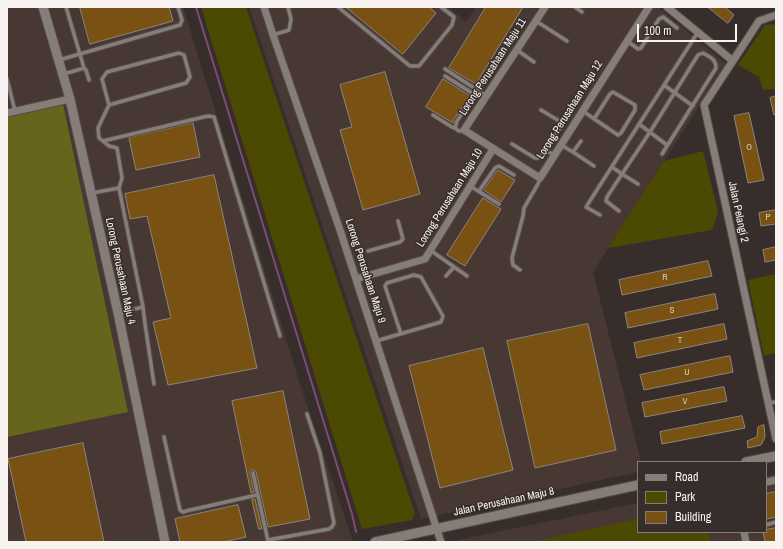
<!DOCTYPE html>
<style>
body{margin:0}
#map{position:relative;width:783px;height:549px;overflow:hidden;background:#372e2b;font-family:"Archivo Narrow",sans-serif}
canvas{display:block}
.frame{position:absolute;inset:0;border:8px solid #f8f2f0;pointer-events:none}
.legend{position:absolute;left:637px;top:461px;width:130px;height:72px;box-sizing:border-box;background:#372e2b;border:1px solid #847c7a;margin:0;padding:5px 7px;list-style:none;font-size:12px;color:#f8f2f0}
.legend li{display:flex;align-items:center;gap:8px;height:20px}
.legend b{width:20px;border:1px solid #847c7a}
.scale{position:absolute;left:637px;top:24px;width:100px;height:18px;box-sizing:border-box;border:2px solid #f8f2f0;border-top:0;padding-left:5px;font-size:12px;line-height:14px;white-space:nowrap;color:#f8f2f0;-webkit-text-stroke:3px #372e2b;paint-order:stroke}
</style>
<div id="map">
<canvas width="783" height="549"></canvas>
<div class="frame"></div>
<ul class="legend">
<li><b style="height:5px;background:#867c78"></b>Road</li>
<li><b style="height:11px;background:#4c4903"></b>Park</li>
<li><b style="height:11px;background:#795113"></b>Building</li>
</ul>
<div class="scale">100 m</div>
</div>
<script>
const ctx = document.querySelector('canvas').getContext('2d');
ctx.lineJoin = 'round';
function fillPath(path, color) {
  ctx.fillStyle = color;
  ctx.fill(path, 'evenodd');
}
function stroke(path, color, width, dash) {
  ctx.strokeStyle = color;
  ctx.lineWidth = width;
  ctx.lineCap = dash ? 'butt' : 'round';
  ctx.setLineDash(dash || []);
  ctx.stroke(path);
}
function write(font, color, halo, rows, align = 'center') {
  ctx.font = font + ' "Archivo Narrow",sans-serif';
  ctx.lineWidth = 3;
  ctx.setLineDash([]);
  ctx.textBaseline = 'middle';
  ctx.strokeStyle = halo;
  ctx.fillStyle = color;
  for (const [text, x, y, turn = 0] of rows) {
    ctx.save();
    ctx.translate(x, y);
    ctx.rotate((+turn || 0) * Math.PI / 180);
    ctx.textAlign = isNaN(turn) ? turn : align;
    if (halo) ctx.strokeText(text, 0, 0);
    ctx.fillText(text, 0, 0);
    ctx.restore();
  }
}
const built = new Path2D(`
 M7,7h176l116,374 54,161h-346z
 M249,7h199l18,15 10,-15h182l68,57 -133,208 48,190h-3v10l-217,47z
 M776,474v68l-324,-1 186,-38v29h128v-56z`);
const green = new Path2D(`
 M201,7h45l169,507 -3,6 -50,9z
 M775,24l1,65 -13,1 -4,-13 -21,-12 27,-40z
 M703,151l15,61 -6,18 -104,18 56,-87z
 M776,274v79l-12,3 -16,-76z
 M638,519v13h70l3,10h-170l-1,-2z`);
const forest = new Path2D(`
 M63,104l65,308 -121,25v-321z`);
const stream = new Path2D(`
 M196,7l156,507 4,18`);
const building = new Path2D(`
 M80,7h89l4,14 -83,23z
 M346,7h83l7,6 -33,41z
 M486,7h37l-47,77 -27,-16z
 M708,7h17l9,8 -6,8z
 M385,72l35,122 -57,16 -23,-80 12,-3 -12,-42z
 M443,79l26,16 1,1 -16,23 -1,4 -27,-16z
 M776,96v18l-2,1 -4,-17z
 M749,113l15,67 -16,3 -14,-67z
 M193,123l7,34 -64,13 -7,-32z
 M498,170l17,10 -14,22 -17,-12z
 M214,175l43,193 -89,17 -15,-63 18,-4 -24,-102 -17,3 -5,-25z
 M483,198l18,11 -36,57 -18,-11z
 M776,210v14l-15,2 -2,-13z
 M776,247v13l-11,2 -2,-12z
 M708,261l4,15 -90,19 -3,-15z
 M715,294l3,15 -90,19 -3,-15z
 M588,324l28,126 -81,18 -28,-127z
 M724,324l3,15 -90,19 -3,-15z
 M483,348l30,122 -73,18 -31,-122z
 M730,356l3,16 -89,18 -4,-15z
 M724,387l3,14 -82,16 -3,-14z
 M283,391l27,128 -42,8 -12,-55 -2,-2h-3l-1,2 4,20 -3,1 -19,-92z
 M742,416l3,12 -83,16 -2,-12z
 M764,425l1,12 -4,8 -13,3 -1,-7 10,-4 1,-10z
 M83,443l21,99h-78l-18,-83z
 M776,492v25l-10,2v-25z
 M252,499h3l7,30h-3z
 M238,505l8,32 -23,5h-43l-5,-23z
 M776,528v14h-11l-2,-10h3v-2z`);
const service = new Path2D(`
 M66,7l18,61 2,2 3,10
 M338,7l72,59h9l33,-41 2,-8 -13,-10
 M575,7l7,5
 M536,21l31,20
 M273,35l16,-5 2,-11 -3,-12
 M627,41l11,8 3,-1 18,-29 4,-2 14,11
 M517,50l17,12
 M59,60l121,-35 2,-5 -4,-13
 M445,69l34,22
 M64,74l20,-6
 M445,76l27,17 1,4 -16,24 -2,7 4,3 5,-1
 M486,78l-7,9v4l7,5
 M7,79l8,32
 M664,85l29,21
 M109,105l77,-22 4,-6 -6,-22 -5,-2 -72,19 -5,7 7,26 -11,23 1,10 10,8 8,2 5,30 -3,10 24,119 2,17 9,60
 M541,110l20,12v4l-15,22v3l9,4
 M583,111c11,8 23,16 35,24l3,-2 14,-23v-5l-22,-13 -3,2 -16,25
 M433,115l19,12 3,1
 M639,124l28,21
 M103,141l105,-25 6,1 66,219
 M512,144l23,14h3l8,-7
 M561,145l12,7 8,-11
 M573,152l21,14
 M612,167l10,7 -15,23 -1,4 13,10
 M638,184l-16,-10 28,-42 48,-77 5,-2c8,5 13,6 13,15l-54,86
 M470,186l29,18
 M479,191l16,-23 4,-2 15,9
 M92,193l27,-5
 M600,215l-14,-8 112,-175
 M430,250l37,26
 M368,251l32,-9 3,-3 -5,-18
 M520,270l-7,-5 -1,-7 11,-42 1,-8 14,-24 2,-6
 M446,276l8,-9
 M119,313l24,-6
 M376,341l65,-19 2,-6 -22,-39 -7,-2 -27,8 -2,3 16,48
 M768,403l8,-1
 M164,437l16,73 3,2 3,-1 71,-16
 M253,473l15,68
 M766,525l10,-3
 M268,540l61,-11 3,-2 2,-4 -14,-70 -13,-39`);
const minor = new Path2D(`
 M264,7l9,28 68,198 100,309
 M545,7l-81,123 76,48 109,-171
 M667,7l66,54
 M776,15l-17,6 -55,84 72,334
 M7,113l63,-14
 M356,279l69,-20 68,-110
 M766,482l10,-2
 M744,532l2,10`);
const tertiary = new Path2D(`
 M43,7l27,92 48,214 47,229
 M746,462l30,-6
 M375,542l263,-57`);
const numberNames = [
 ["O",749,148],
 ["P",768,218],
 ["R",665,278],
 ["S",672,311],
 ["T",680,341],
 ["U",687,373],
 ["V",685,402]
];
const streetNames = [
 ["Lorong Perusahaan Maju 11",493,67,-57],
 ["Lorong Perusahaan Maju 12",570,110,-58],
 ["Lorong Perusahaan Maju 10",450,198,-58],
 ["Jalan Pelangi 2",738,212,78],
 ["Lorong Perusahaan Maju 4",120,271,78],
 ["Lorong Perusahaan Maju 9",365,271,72],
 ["Jalan Perusahaan Maju 8",504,502,-12]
];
fillPath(built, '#473833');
fillPath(green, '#4c4903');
fillPath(forest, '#67641c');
stroke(stream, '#7c4b77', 2);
fillPath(building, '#795113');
stroke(building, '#8c857d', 1);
stroke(service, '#524b48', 5.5);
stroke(minor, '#524b48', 9);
stroke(tertiary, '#524b48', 11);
stroke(service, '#867c78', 3.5);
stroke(minor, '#867c78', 7);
stroke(tertiary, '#867c78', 9);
write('9px', '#d8cab9', null, numberNames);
write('11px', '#f8f2f0', '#372e2b', streetNames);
</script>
